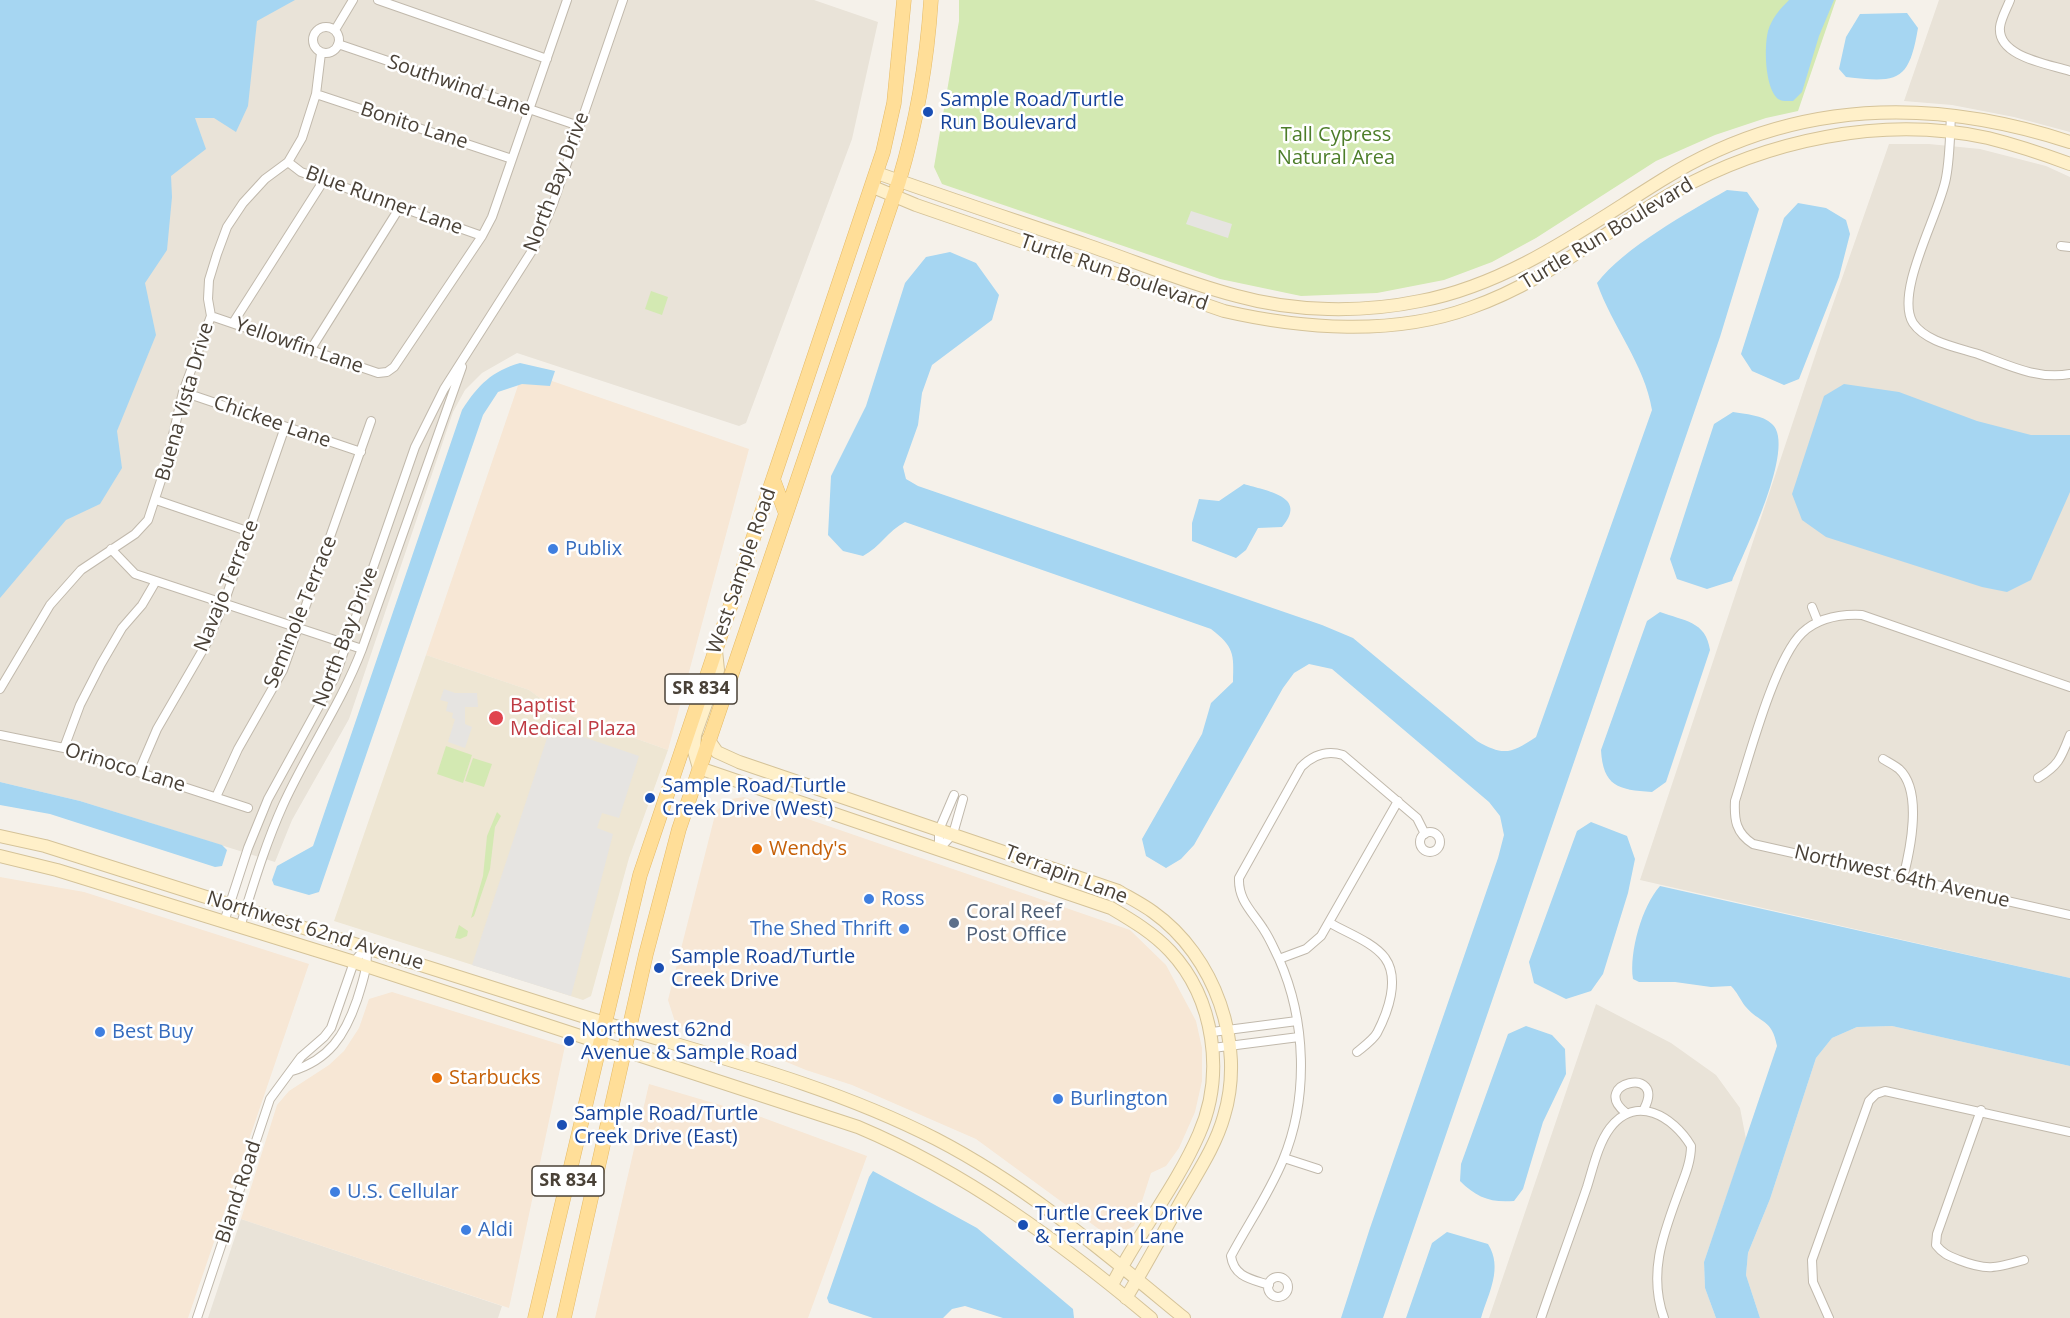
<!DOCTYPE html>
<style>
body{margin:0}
canvas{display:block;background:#f5f1ea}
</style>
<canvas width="2070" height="1318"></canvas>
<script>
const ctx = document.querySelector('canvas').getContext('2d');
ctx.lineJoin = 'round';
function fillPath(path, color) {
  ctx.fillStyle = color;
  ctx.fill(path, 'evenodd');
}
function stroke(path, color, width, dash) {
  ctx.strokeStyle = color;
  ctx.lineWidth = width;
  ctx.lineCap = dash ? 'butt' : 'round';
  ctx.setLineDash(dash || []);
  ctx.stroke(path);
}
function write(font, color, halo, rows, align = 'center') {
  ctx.font = font + ' "Open Sans",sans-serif';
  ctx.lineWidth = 5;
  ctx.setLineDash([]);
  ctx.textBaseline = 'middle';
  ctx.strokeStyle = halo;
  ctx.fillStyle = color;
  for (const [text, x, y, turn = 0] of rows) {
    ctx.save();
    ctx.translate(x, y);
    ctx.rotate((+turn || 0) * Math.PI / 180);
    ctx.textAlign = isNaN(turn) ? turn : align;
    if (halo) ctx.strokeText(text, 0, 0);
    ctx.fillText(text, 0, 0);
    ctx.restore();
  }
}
const residential = new Path2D(`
 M0,0h814l64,22 -26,117 -106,284 -7,3 -222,-73 -35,20 -17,17 -12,22 -104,307 -57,101 -17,42 -195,-61 -80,-19z
 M1939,0h131v132l-56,-15 -62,-12 -48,-4z
 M1889,144h40l51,5 66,17 24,11v801l-430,-98 178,-533z
 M1596,1004l75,39 45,32 24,33 6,31 -42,123 1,26 11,30h-227z
 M1892,1026l178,40v252h-310l-14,-43 2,-22 22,-54 46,-141 16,-20 25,-11z
 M241,1219l261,87 -4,12h-290z`);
const commercial = new Path2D(`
 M523,371l226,78 -81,301 -110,-39 -29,-21 -103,-35z
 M744,797l386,133 36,35 30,56 6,27v33l-7,31 -16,36 -13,18 -15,7 -17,53 -23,12 -135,-99 -124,-54 -46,-15 -78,-32 -52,-13 -8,-25 48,-189 15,-12z
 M0,877l84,15 225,72 -121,354h-188z
 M392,992l173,54 -56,262 -268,-89 36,-114 12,-14 40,-26 15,-14 15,-23 10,-29z
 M649,1084l112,33 106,39 -59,162h-213z`);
const education = new Path2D(`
 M426,655l103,35 29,21 110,39 -39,108 -38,138 -8,4 -249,-79z`);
const green = new Path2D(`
 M959,0h877l-38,111 -32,7 -51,17 -59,26 -120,77 -44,24 -48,18 -67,13 -76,3 -81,-17 -278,-95 -8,-17 25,-146z
 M651,291l17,6 -6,18 -17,-6z
 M446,746l26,9 -9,28 -26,-9z
 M473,758l19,6 -8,23 -19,-6z
 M497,812l4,4 -6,11 -5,42 -16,47 -3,2 12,-42 4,-40z
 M459,925l9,6 -1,5 -7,3 -5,-1z`);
const parking = new Path2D(`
 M1191,211l41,13 -4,14 -42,-14z
 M444,689l11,4h22l1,14h-13v17l7,3 -7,21 -17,-6 7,-23 -3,-1 1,-5 -7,-2 2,-9 -8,-2z
 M551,726l88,30 -20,62 -17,-5 -5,15 16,6 -42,162 -99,-31z`);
const water = new Path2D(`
 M0,0h295l-38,21 -9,85 -12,26 -22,-14h-19l11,31 -35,27 1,21 -5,53 -22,33 11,52 -39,96 5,37 -22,36 -34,16 -66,78z
 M1789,0h45l-15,36 -17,56 -9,9c-6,0 -13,1 -17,-4 -11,-13 -12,-50 -8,-66 4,-13 12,-22 21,-31z
 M1907,13l11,15c-9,54 -20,55 -72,49l-7,-8 7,-32 14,-23z
 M1727,190l20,2 12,17 -39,128 -337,981h-42l29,-90 128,-370 6,-23 -4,-19 -11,-14 -157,-133 -23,-5 -15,9 -11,15 -89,157 -13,14 -15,9 -20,-12 -4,-17 60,-105 9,-31 22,-21c1,-29 1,-35 -22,-53l-306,-107c-17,9 -25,25 -42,34l-20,-5 -15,-16 3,-59 35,-70 39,-123 21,-26 24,-5 26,11 23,32 -7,25 -60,45 -10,28 -4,32 -15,42 3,12 12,7 404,139 31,13 124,103c26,15 34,13 59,-4l116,-327c-7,-45 -40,-84 -55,-127 28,-36 90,-70 130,-93z
 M1798,203l28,5 20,12 4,14 -11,43 -40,102 -15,6 -32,-14 -11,-17 43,-136z
 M520,363l35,8 -5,15 -28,-2 -24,8 -15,23 -164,477 -10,3 -35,-10 -2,-5 5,-14 36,-20 149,-436c16,-25 30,-39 58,-47z
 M1844,384l55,8 78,29 54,14h39v57l-39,88 -24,12 -25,-5 -156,-50 -24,-17 -10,-26 32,-98z
 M1733,412c12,2 30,3 39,12 25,22 -28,128 -40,157l-25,8 -30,-10 -7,-20 44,-135z
 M1244,484c22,7 65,12 38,43l-24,1 -12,22 -10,8 -44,-17v-18l7,-24 20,2z
 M1660,612c24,9 46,9 50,38l-44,132 -14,10c-34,-2 -49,-6 -51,-42l46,-129z
 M0,782l80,19 142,44 5,5 -5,16 -7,1 -165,-53 -50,-9z
 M1591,822l36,14 8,23 -7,34 -25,81 -12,17 -25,8 -32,-16 -5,-21 48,-131z
 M1660,886l410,92v88l-178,-40 -35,1 -25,11 -16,20 -46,141 -22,54 -2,22 14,43h-44l-11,-30 -1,-26 73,-216c-5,-28 -17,-22 -32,-40 -5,-7 -8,-14 -14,-20l-20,1 -36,-5h-36l-6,-3c-4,-27 9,-73 27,-93z
 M1526,1026l26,9 13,14 1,25 -23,48 -20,67 -9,12c-24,2 -38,-4 -54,-20l1,-17 47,-130z
 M873,1171l104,57 96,81 1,9h-71l-38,-12 -13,3 -9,9h-70l-44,-15 -2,-5 42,-121z
 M1447,1232l41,12c15,24 1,48 -7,74h-75l26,-75z`);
const street = new Path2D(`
 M378,0l169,59
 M2010,0c-3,8 -9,18 -10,27 -3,30 49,37 70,44
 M313 40a13 13 0 1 1 26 0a13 13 0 1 1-26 0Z
 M335,30l18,-30
 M338,44l241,82
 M316,94l196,65
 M1951,114c-1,21 -1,43 -5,64 -6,35 -52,114 -33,145 13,19 43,24 65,31 30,11 59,26 92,20
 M288,162l13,10 181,64
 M2061,246l9,1
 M211,316l167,57 9,-1 7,-5 88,-131 10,-19 75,-217
 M233,323l91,-143
 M311,349l89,-142
 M183,392l178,60
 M156,500l94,32
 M111,549l24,25 227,75
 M1812,607l6,15
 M2070,687l-208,-72c-21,-1 -44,3 -60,18 -28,27 -54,128 -67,168 -1,19 1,32 18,43l317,71
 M0,689l50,-84 31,-35 54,-36 13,-14 18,-55 17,-73 28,-76 -3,-17 1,-19 8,-26 10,-27 16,-24 22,-24 23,-17 14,-24 14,-44 5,-41
 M0,735l64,13 184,60
 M64,748l16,-43 21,-41 21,-36 20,-23 14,-24
 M1883,759c5,3 11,6 16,10 24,22 11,82 4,109
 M139,771l18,-42 51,-88 16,-38 61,-176
 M2038,778c21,-13 23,-20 32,-43
 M216,797l22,-48 45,-79 88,-249
 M1420 842a10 10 0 1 1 20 0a10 10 0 1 1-20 0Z
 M939,849l14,-15 10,-35
 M939,849v-19l15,-35
 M224,922l24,-74 20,-49 67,-122 80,-230 29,-58 91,-143 18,-42 70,-204
 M1330,923c17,10 43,19 55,35 15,21 3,54 -8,75 -4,7 -14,14 -20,19
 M240,927c13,-41 25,-82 43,-122 24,-53 58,-101 79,-156l100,-282
 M1279,959l27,-10 15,-13 77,-135
 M1212,1032l85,-11
 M1213,1048l86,-11
 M292,1071c37,-11 53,-36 65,-71 6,-19 11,-33 10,-54
 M1981,1110l-44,124 -1,11c7,9 13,11 23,15 28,11 37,8 65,0
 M1626,1113c-38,-30 41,-48 18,-4
 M1284,1158l34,11
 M1268 1287a10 10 0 1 1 20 0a10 10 0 1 1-20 0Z
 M1269,1285c-18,-6 -35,-8 -38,-29 17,-32 38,-62 52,-96 26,-63 23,-140 -4,-201 -5,-10 -9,-20 -15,-29 -11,-18 -26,-29 -25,-52l62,-111c12,-12 26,-17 42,-12l74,63 8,16
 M197,1318l73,-219 31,-42 23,-20 7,-9 23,-66 13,-16
 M1541,1318c15,-44 31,-87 46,-131 6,-19 11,-43 23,-59 26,-34 63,-12 81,18 0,14 -5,27 -10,40 -16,44 -34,85 -17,132
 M1829,1318l-16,-36 -1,-22 57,-159 7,-7 9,-3 185,41`);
const secondary = new Path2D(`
 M877,173c70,25 140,48 210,72 50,17 99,38 150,51 57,16 125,17 183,5 90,-17 166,-74 242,-121 128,-80 267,-84 408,-38
 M873,187l43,18 308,106c78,18 169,25 246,-3 75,-26 135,-77 204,-116 93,-52 208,-77 314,-54 28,7 55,16 82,26
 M716,651l2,19 -23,65 -1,16 5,17 412,140c22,13 42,25 59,43 45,48 55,124 29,183 -22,51 -61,100 -87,151
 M708,739l9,13 22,10 379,129c12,7 24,13 35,21 62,44 93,132 71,204 -8,29 -26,56 -41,82 -19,33 -37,67 -57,100
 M0,836l45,10c179,56 358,114 537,170 119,37 243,66 354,123 91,47 169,114 248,179
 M0,856l57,14 297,92 504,165c109,46 202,115 293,191`);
const primary = new Path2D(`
 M773,479l13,35
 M535,1318l105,-443 243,-723 11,-49 10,-103
 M564,1318l82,-364 33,-125 220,-648c18,-60 28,-119 32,-181`);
const markers = [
 [928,112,6,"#1a4fb4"],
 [553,549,6,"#3f7fe0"],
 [496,718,8,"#e0444e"],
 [650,798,6,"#1a4fb4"],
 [757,849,6,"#e8710a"],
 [869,899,6,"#3f7fe0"],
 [954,923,6,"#5c6f8a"],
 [904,929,6,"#3f7fe0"],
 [659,968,6,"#1a4fb4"],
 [100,1032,6,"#3f7fe0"],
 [569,1041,6,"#1a4fb4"],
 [437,1078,6,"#e8710a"],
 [1058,1099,6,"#3f7fe0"],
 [562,1125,6,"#1a4fb4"],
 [335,1192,6,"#3f7fe0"],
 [1023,1225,6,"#1a4fb4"],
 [466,1230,6,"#3f7fe0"]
];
const shields = [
 [701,689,72],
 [568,1181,72]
];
const shieldNames = [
 ["SR 834",701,689],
 ["SR 834",568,1181]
];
const streetNames = [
 ["Southwind Lane",459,86,19],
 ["Bonito Lane",414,126,18],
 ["North Bay Drive",557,182,-69],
 ["Blue Runner Lane",384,201,20],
 ["Turtle Run Boulevard",1607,234,-31],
 ["Turtle Run Boulevard",1114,273,19],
 ["Yellowfin Lane",299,346,19],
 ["Buena Vista Drive",185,402,-74],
 ["Chickee Lane",272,422,19],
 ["West Sample Road",742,571,-71],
 ["Navajo Terrace",227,586,-68],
 ["Seminole Terrace",301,612,-68],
 ["North Bay Drive",346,637,-69],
 ["Orinoco Lane",125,768,17],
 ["Terrapin Lane",1066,875,21],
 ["Northwest 64th Avenue",1902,877,13],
 ["Northwest 62nd Avenue",315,931,17],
 ["Bland Road",239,1192,-72]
];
const transitNames = [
 ["Sample Road/Turtle",940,100],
 ["Run Boulevard",940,123],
 ["Sample Road/Turtle",662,786],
 ["Creek Drive (West)",662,809],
 ["Sample Road/Turtle",671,957],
 ["Creek Drive",671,980],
 ["Northwest 62nd",581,1030],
 ["Avenue & Sample Road",581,1053],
 ["Sample Road/Turtle",574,1114],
 ["Creek Drive (East)",574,1137],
 ["Turtle Creek Drive",1035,1214],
 ["& Terrapin Lane",1035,1237]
];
const parkNames = [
 ["Tall Cypress",1336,135],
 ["Natural Area",1336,158]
];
const shopNames = [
 ["Publix",565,549],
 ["Ross",881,899],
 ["The Shed Thrift",892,929,"right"],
 ["Best Buy",112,1032],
 ["Burlington",1070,1099],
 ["U.S. Cellular",347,1192],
 ["Aldi",478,1230]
];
const healthNames = [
 ["Baptist",510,706],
 ["Medical Plaza",510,729]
];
const foodNames = [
 ["Wendy's",769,849],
 ["Starbucks",449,1078]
];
const serviceNames = [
 ["Coral Reef",966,912],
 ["Post Office",966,935]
];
fillPath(residential, '#e9e3d8');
fillPath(commercial, '#f7e7d5');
fillPath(education, '#eee6d3');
fillPath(green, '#d3e9b2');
fillPath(parking, '#e6e4e1');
fillPath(water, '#a6d6f2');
stroke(street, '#c1b9ac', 10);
stroke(secondary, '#d5c399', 14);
stroke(primary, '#e6bb67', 15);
stroke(street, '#fff', 8);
stroke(secondary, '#fff0c9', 12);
stroke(primary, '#ffde98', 14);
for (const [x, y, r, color] of markers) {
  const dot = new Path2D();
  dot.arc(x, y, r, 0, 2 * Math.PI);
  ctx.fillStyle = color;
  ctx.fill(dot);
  stroke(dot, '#fff', 2);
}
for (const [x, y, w] of shields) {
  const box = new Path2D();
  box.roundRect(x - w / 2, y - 15, w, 30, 4.5);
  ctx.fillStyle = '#fff';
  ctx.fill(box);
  stroke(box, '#494137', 1.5);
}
write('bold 18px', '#494137', null, shieldNames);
write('20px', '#494137', '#fff', streetNames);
write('20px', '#164399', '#fff', transitNames, 'left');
write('20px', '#4c7d29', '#fff', parkNames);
write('20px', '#366cbe', '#fff', shopNames, 'left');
write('20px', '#be3a42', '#fff', healthNames, 'left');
write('20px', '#c56008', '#fff', foodNames, 'left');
write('20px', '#4e5e75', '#fff', serviceNames, 'left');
</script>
